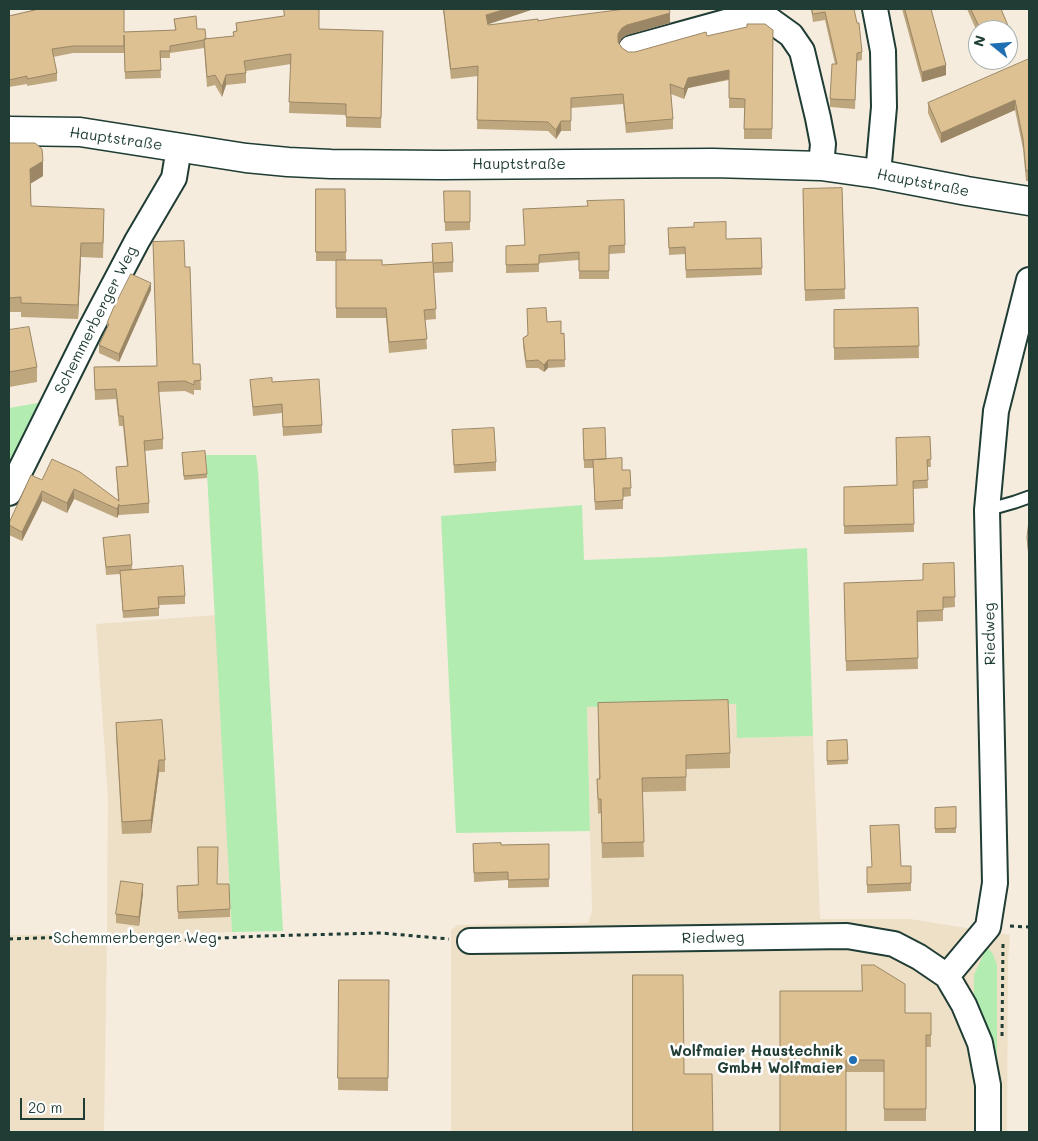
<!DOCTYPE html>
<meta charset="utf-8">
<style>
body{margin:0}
#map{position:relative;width:1038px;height:1141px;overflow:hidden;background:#f5ecde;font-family:Mali,sans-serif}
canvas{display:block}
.frame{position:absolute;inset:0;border:10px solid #1f3d34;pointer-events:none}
.north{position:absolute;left:968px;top:20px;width:50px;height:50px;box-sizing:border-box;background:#fff;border:1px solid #a5b1ae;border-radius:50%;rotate:287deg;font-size:14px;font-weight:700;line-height:20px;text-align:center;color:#1f3d34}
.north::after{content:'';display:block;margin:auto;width:18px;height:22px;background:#1f6fb2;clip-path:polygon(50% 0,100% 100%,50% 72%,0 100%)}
.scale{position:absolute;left:20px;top:1098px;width:65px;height:22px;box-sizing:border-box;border:2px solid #1f3d34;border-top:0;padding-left:6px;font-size:15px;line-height:18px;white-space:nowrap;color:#1f3d34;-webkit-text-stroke:4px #fff;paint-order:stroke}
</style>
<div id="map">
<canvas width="1038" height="1141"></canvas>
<div class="frame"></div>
<div class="north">N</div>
<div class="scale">20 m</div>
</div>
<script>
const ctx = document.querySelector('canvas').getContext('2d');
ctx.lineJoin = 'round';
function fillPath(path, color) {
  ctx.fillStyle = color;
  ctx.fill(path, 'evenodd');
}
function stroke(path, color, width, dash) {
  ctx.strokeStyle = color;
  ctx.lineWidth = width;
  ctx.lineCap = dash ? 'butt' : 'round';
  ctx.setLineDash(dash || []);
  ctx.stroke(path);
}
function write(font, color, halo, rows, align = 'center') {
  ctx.font = font + ' Mali,sans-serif';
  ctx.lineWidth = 5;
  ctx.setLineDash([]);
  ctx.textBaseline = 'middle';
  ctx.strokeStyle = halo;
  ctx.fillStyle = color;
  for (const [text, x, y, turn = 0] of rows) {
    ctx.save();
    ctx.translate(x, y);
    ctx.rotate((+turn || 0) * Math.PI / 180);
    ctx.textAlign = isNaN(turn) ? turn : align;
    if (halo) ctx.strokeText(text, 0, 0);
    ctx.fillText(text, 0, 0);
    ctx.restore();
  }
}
const built = new Path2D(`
 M216,615l16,317 -93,3 -32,-1 -3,198h-95v-197l98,-1 1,-136 -12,-174z
 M736,704l2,34 75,-2 7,183h90l100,16 -2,25 -1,172h-556v-202l7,-5 130,-2 4,-12 -5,-204z`);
const green = new Path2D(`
 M44,402l-35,68v-62z
 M206,455h50l2,15 25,461 -51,1z
 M582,505l2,55 79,-3 144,-9 6,188 -76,2 -1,-34 -149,3 3,124 -134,2 -15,-317z
 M987,947l6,7 4,11v98l-4,-20 -7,-20 -12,-20v-28z`);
const path = new Path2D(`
 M1010,926l19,1
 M9,939l63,-2 90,4 100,-5 119,-3 68,6
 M1002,1036l1,-92`);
const service = new Path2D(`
 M987,510l28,-8 14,-5`);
const minor = new Path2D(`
 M875,9l8,42 1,56 -6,67
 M631,48l109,-30 26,-1 25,18 11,16 16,67 5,26 -2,22
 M9,493l81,-163 47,-89 37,-63 5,-30
 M470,941l93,-1 284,-4 47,8 25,13 28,19 17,29 16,38 8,42v47
 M947,976l41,-49 7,-44 -8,-373 9,-99 33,-131`);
const secondary = new Path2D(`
 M9,131l71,1 166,26 42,4 43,2 111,1 271,-2 108,3 57,8 89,17 62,10`);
const wall = new Path2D(`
 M33,9h91v23l51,-2 -1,-11 23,10 9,10 27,-3v-4l3,-1v-8l83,6 64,2 -2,97 -35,-1v-12l-57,-2 2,-49 -45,7v12l-20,2 -4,12 -7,-12 -8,2 -3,-39 -34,5v5h-10l1,20 -36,1 -1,-35v9h-51l-20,4 4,16v8l-30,5v-2l-18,3v-71l24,-6z
 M443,9h91l-46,15v1l50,-4 85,-11 -1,-1h48l-1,1 1,13 -43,12 -5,3 -3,5 3,5 6,4h7l72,-16 66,-6 -1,109h-28v-31h-15v-28l-41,8 -4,11 -13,-5 2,25v10l-47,4 -3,-29 -52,4v23h-10l-5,8 -8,-8 -71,-2 1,-53 -27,3z
 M811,9h43l8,43v8l-5,1 -2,48 -25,-2v-8l5,-35 -10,-44 -12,2z
 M902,9h29l15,66 -24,7z
 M967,9h34l8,19v10h-1v-8h-30v4z
 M1029,60v121h-3l-3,-32 -8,-39 -74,33 -13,-30v-10z
 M9,143l34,33 -12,7v23l73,18 -1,34 -22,-1 -3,62 -57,-2v-5h-12z
 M842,188l3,111 -40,2 -2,-112z
 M316,189h29l1,71 36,5 50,-3v-18l21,18v10l-19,1 2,46 -11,1 2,29 -38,4 -3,-35h-50v-57h-20z
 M444,191h26v39l-25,1z
 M624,200l1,53 -16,1v25h-30v-19l-40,3v9l-33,1v-27l18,-1 64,-39z
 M668,228l58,11 35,-1 1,37 -76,3 -1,-24 -16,1z
 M185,267l8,97h7l1,26h-7v5l-9,-4 -27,1 5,47v10l-18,2 4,52v10l-30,2v-1l-2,4 -43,-19 -7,14 -25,-12 -20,40 -13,-6v-12l33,-43 76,21 -2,-34 11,-1 -4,-40h-4l-3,-27 -21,1 -1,-33 63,-1z
 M151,290l-32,72 -20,-9v-8l8,-16v-6z
 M918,308l1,50 -85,2v-50z
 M547,322l14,12 3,-1 1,34 -17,1 -4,4 -6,-4h-12l-3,-22v-8z
 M9,330l28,37v15l-28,5z
 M250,380l22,2 50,43v8l-39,3 -1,-23 -29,3z
 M583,429l23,30 16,11h8l1,26 -8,1v12l-28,1 -2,-42h-9z
 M452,430l44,32v9l-42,2z
 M930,437l1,30h-4l1,21 -15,1 1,43 -70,2v-47l53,-2z
 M182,457l25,17v4l-23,2z
 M1029,521v36l-2,-11z
 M103,538l29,27v5l53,26v8l-26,1v11l-36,2 -3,-44 -14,1z
 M954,563l1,44 -12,1v13l-26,1 1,47 -72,2 -2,-78 79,-13z
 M598,718l132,35v15l-44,1v22l-44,1 2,65 -42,1 -1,-45 -3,1 -1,-35h2z
 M116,723l49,37v12h-6l-8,61 -29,1 -6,-99z
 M847,740l1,24 -21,1v-24z
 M956,807v26h-21v-25z
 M473,844l28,1 48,-1v43l-41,1v-8l-34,2z
 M911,866v25l-44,2v-26z
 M218,884l12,25v8l-52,2 -1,-33z
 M143,893l-4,33 -23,-3v-9z
 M339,980h50l-1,111 -50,-1z
 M780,991l125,22h26v34h-5v74h-42v-49h-38z`);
const shadedWall = new Path2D(`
 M506,9h28l-48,16v-10z
 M670,13v10l-43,12 -5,3 -4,6v-10l4,-6 5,-3z
 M1009,28v10h-1v-8h-3z
 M946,65v10l-24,7v-10z
 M729,70v9l-41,9 -4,11v-10l4,-11z
 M226,75v10l-4,12v-10z
 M1015,100v10l-74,33v-10z
 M561,121v10l-5,8v-9z
 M43,161v15l-13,8v-15z
 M81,243v14l-3,62v-14z
 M151,283v7l-32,72v-8z
 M548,360v8l-4,4v-7z
 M74,489v10l-7,14v-10z
 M42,491v10l-20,40v-9z
 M119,504v10l-2,4v-9z
 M159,760v12l-8,61v-13z
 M143,884v9l-4,33v-9z`);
const building = new Path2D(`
 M35,9h89v23l52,-2 -2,-11 22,-3 1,13h8l1,10h-2v1l-34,6v5h-10l1,19 -36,2 -1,-37v11h-51l-21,3 5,24 -30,6v-3l-18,4v-64l26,-6z
 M284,9h35v20l64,2 -2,87 -35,-1v-13l-57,-2 2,-48 -47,7 2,12 -20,2 -4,12 -7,-12 -8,2 -3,-38 30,-3 -1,-4 4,-1 -1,-8 48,-7z
 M444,9h62l-20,6 2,10 50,-6v2l17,-3 70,-9h44l1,4 -43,12 -5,3 -4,6v8l4,6 6,4h7l71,-20 1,4 40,-9v-3h18l8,6 -1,99h-28l1,-30 -16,-1v-28l-41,8 -4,11 -14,-5 3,35 -47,4 -3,-29 -52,4v23h-10l-5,9 -8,-8 -71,-2 1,-54 -27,3z
 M812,9h42l3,14h2l3,29 -5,1 -2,47 -25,-1 2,-35h5l-12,-52 -12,2z
 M905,9h26l15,56 -24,7z
 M971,9h30l8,19 -4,2h-24z
 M1029,59v111l-3,1 -3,-32 -8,-39 -74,33 -13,-30z
 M9,143h26l7,6 1,12 -13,8 1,37 73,3 -1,34h-22l-3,62 -57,-2v-6l-12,1z
 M842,188l3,101 -40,1 -2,-101z
 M316,189h29l1,63h-30z
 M444,191h26v31h-25z
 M624,200l1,45 -16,1v25h-30v-19l-40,3v9l-33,1v-19l19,-1 -2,-36 65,-3 -1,-5z
 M726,222v17l35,-1 1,30 -76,2 -1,-23 -16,1 -1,-20 26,-1v-4z
 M184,241l1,26h5l3,97h7l1,16 -7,1v4l-9,-4 -27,1 5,57 -19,2 5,62 -30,3v-2l-2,5 -43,-20 -7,14 -25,-12 -20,41 -13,-7v-2l22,-48 11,5 10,-21 28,13 39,29 -3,-34 12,-1 -5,-50h-4l-3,-27 -21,1 -1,-23 63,-1 -4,-124z
 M452,243l1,19 -20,1 3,46 -12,1 3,29 -38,3 -3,-34h-50v-48h46v5l51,-3 -1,-18z
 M131,274l20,9 -32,71 -20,-9 10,-21 -2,-1 6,-14z
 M546,308l1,14 14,-1v13l3,-1 1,27h-17l-4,5 -6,-5 -12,1 -3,-23 5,-3 -1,-26z
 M918,308l1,38 -85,2v-38z
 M29,327l8,40 -28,5v-42z
 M272,378v4l47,-3 3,46 -39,2 -1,-23 -29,3 -3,-27z
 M494,428l2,34 -42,3 -2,-35z
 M605,428l1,31 -22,1 -1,-31z
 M930,437l1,22 -4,1 1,20 -15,1 1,43 -70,2v-39l53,-2 -1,-47z
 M205,451l2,23 -23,2 -2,-23z
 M622,458v12h8l1,18h-8v12l-28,2 -2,-42z
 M1029,521v29l-2,-12z
 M130,535l2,30 -26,2 -3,-29z
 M954,563l1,34h-12v13l-26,1 1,47 -72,3 -2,-78 79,-3v-16z
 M183,566l2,30 -27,1 1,11 -36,3 -3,-40z
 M728,700l2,53 -44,2v22l-44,1 2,64 -42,1 -1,-44h-3l-1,-20h3l-2,-76z
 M162,720l3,40h-6l-8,60 -29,2 -6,-99z
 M847,740l1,20 -21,1v-20z
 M956,807v21l-21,1v-21z
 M899,825l2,41h10v17l-44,2v-18h5l-2,-41z
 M501,843v2l48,-1v35l-41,1v-8l-34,1 -1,-29z
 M198,847h20l-1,37h12l1,25 -52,3 -1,-26 21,-1z
 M121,881l22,3 -4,33 -23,-3z
 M862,965h12l31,19v29h26v22h-5v74h-42v-49h-38v72h-66v-141h82z
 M633,975h50l1,99h28l1,58h-80z
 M339,980h50l-1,98h-50z`);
const markers = [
 [853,1060,5,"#1f6fb2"]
];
const streetNames = [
 ["Hauptstraße",116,139,8],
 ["Hauptstraße",519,164],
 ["Hauptstraße",923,183,11],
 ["Schemmerberger Weg",96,320,-63],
 ["Riedweg",990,634,-91],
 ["Schemmerberger Weg",135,938],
 ["Riedweg",713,938,-1]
];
const poiNames = [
 ["Wolfmaier Haustechnik",843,1051],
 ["GmbH Wolfmaier",843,1068]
];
fillPath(built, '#eedfc7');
fillPath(green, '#b2ecb1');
stroke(service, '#1f3d34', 15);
stroke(minor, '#1f3d34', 28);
stroke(secondary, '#1f3d34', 31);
stroke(path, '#1f3d34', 3, [4, 4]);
stroke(service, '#fff', 11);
stroke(minor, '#fff', 24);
stroke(secondary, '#fff', 28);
fillPath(wall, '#bea67e');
fillPath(shadedWall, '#9b8766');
fillPath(building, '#ddc192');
stroke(building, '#9b8766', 1);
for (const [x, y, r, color] of markers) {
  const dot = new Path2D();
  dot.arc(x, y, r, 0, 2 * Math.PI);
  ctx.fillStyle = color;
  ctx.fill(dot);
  stroke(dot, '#fff', 2);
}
write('15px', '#1f3d34', '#fff', streetNames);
write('bold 15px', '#1f3d34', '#fff', poiNames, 'right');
</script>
